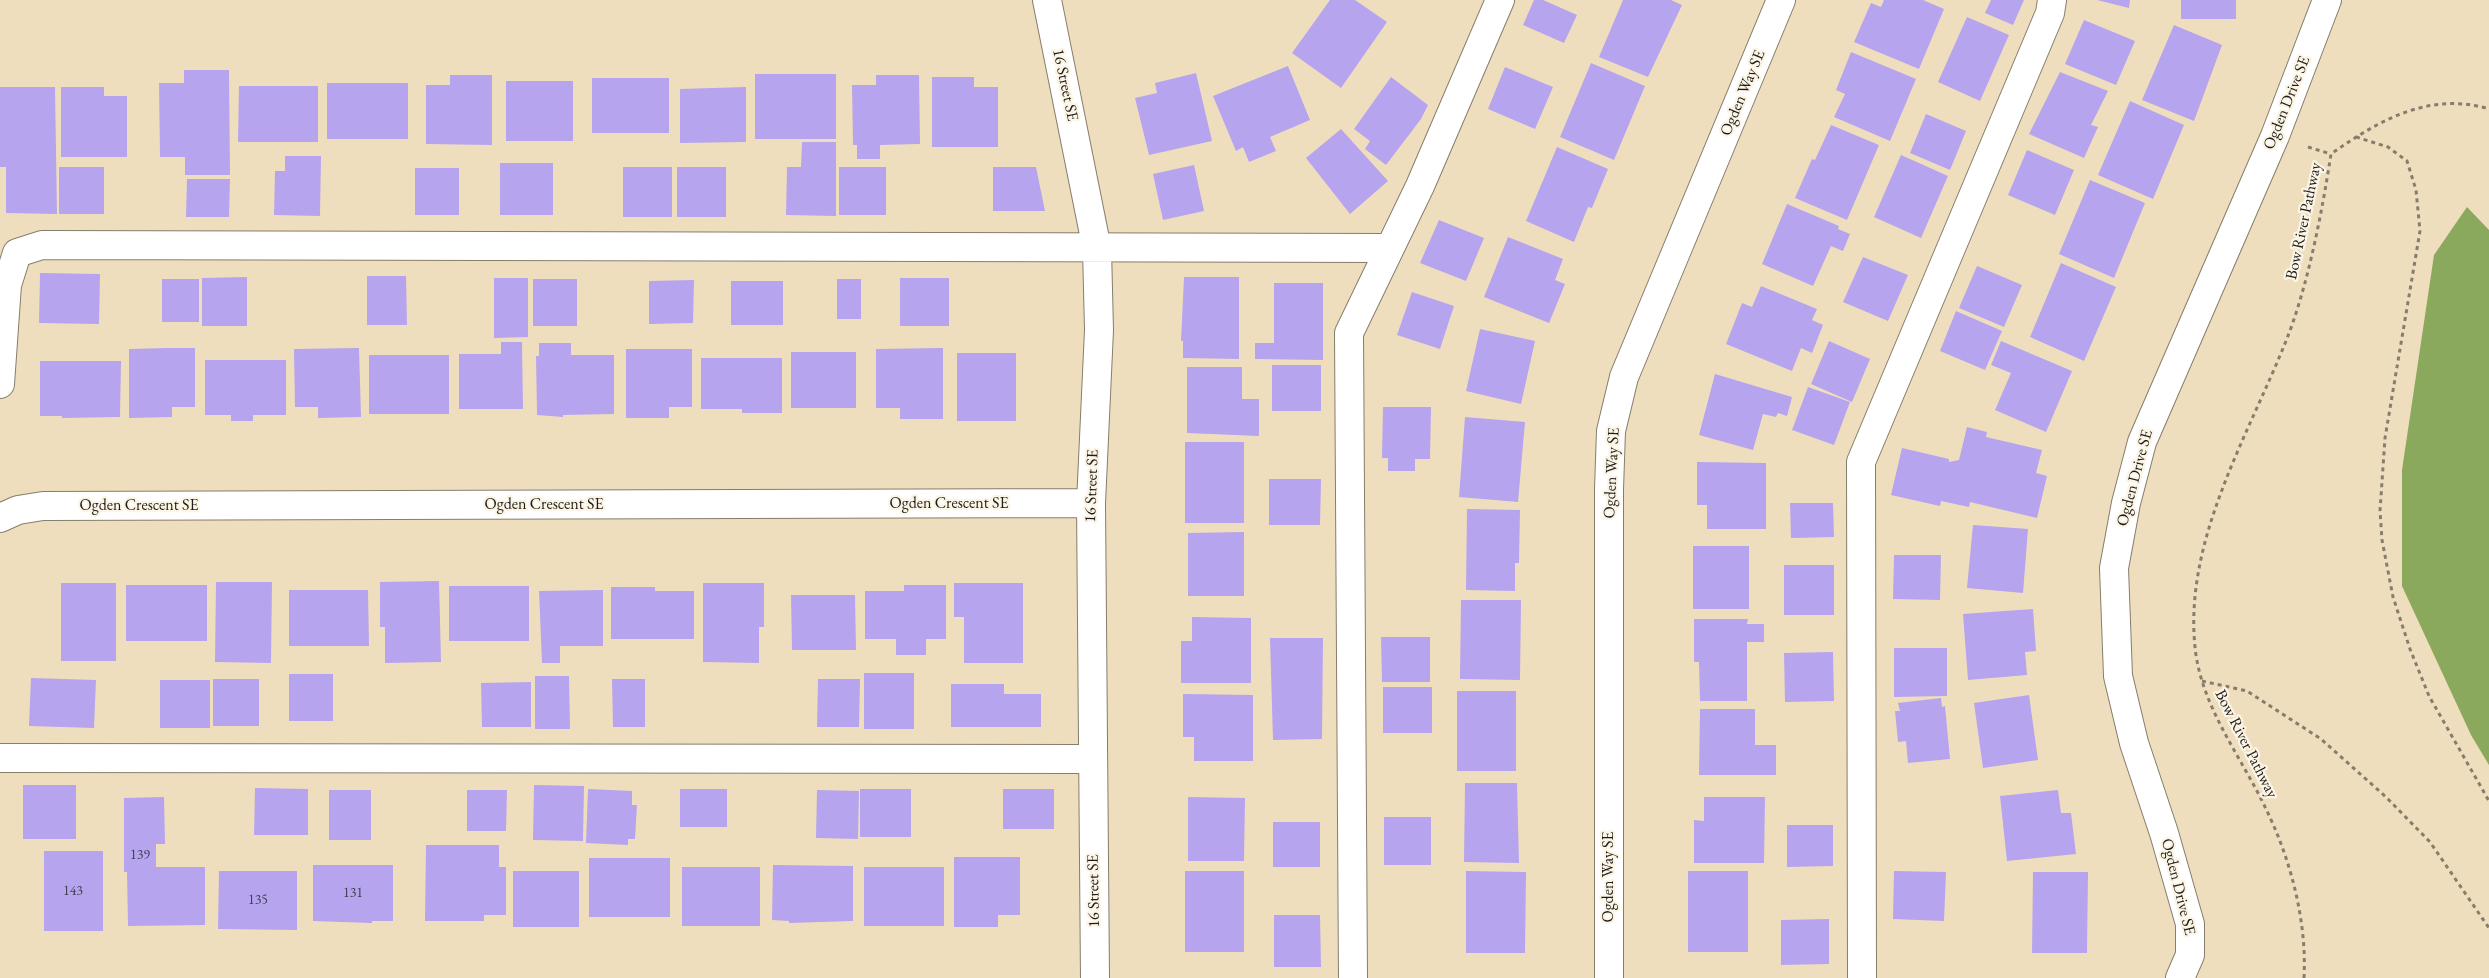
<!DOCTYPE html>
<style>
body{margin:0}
canvas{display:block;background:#efdebd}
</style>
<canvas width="2489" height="978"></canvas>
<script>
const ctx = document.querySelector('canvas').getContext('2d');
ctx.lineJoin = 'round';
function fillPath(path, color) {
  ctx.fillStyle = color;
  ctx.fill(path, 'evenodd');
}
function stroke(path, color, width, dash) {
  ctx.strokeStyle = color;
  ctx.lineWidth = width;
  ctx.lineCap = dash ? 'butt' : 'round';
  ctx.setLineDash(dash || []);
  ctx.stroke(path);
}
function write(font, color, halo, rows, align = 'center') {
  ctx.font = font + ' "EB Garamond",serif';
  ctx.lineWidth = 4.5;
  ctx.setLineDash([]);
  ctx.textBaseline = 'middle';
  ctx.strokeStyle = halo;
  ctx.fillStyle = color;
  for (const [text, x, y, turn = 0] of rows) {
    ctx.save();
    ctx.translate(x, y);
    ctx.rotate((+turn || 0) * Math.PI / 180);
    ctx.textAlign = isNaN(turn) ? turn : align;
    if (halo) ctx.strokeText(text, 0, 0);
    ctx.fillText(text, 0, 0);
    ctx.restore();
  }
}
const forest = new Path2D(`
 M2467,207l22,23v535l-18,-30 -69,-149v-116l32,-215z`);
const building = new Path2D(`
 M1330,0h25l32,22 -46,66 -49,-35z
 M1534,0h9l34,15 -13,28 -41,-18z
 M1623,0h48l11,5 -34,72 -49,-20z
 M1884,0h39l21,9 -25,60 -65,-27 17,-39 10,4z
 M1991,0h33l-11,25 -28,-12z
 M2097,0h33l-1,8z
 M2181,0h55v19h-55z
 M1967,17l42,18 -29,66 -42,-19z
 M2084,20l51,21 -19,44 -51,-21z
 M2174,25l48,20 -28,76 -52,-21z
 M1851,52l65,27 -26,62 -56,-24 11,-23 -9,-4z
 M1591,63l54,23 -31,74 -54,-23z
 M1288,66l22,54 -40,17 6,14 -27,11 -6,-15 -7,4 -23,-55z
 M1505,67l48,20 -18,42 -47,-20z
 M184,70h45l1,105h-45v-18h-25l-1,-74h25z
 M2060,72l48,19 -17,34 7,2 -14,31 -55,-24z
 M1196,73l16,68 -63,14 -14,-57 22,-5 -2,-10z
 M755,74h81v65h-81z
 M450,75h42v70l-66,-1v-59h24z
 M876,75h43l1,69 -40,1v14h-23v-14h-4l-1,-60h24z
 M932,77h42v10h24v60h-66z
 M1391,77l37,28 -7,14 -35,46 -21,-16 5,-8 -16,-12z
 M592,78h77v55h-77z
 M506,81h67v60h-67z
 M327,83h81v56h-81z
 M239,86h79v56h-80z
 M0,87h55l2,127 -51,-1v-46h-6z
 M61,87h43v9h23v61h-66z
 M746,87v55l-66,1v-54z
 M2130,101l54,24 -31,74 -55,-24z
 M1926,114l40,17 -16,39 -40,-17z
 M1831,125l48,20 -32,75 -52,-22 17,-39 3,1z
 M1341,129l47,52 -38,33 -44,-56z
 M802,142h34v74l-50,-1 1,-48h14z
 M1557,147l51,22 -16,39 -4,-1 -14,35 -48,-21z
 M2027,150l47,20 -19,45 -47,-20z
 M1901,155l47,21 -27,62 -47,-21z
 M285,156h36l-1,60 -46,-1 1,-44h10z
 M500,163h53v52h-53z
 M1194,165l10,46 -41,9 -10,-46z
 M59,167h45v47h-45z
 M623,167h49v50h-49z
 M677,167h49v50h-49z
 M839,167h47v48h-47z
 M993,167h43l9,44h-52z
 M415,168h44v47h-44z
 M187,179h43l-1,38h-43z
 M2090,180l55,23 -31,75 -55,-24z
 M1787,204l52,22 -1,3 12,5 -7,17 -12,-5 -18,40 -51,-22z
 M1439,220l45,18 -18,43 -46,-18z
 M1508,237l55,22 -8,21 10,4 -16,39 -65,-26z
 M1863,257l45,18 -20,46 -45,-19z
 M2061,263l55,24 -32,74 -54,-24z
 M1977,266l45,19 -18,42 -45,-19z
 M40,273l60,1 -1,50 -60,-1z
 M367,276h39l1,49h-40z
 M247,277v49h-45v-48z
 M1184,277h55v82l-56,-1v-17h-2z
 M494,278h34v59l-34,1z
 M900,278h49v48h-49z
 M162,279h37v43h-37z
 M533,279h44v47h-44z
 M837,279h24v40h-24z
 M694,280l-1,43 -44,1v-43z
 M731,281h52v44h-52z
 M1274,283h49v77l-68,-1v-16h19z
 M1761,286l56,23 -5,11 11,5 -11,28 -11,-5 -9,23 -66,-27 16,-41 10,4z
 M1412,292l42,14 -14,43 -43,-14z
 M1956,311l46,20 -17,39 -45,-19z
 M1480,329l55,12 -14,63 -55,-13z
 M1829,341l41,18 -18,43 -41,-18z
 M2001,341l71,30 -26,61 -51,-22 16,-37 -20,-8z
 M501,342h21l1,67h-64v-55h42z
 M539,343h32v12h43v59l-51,1v2l-26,-2 -1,-59h3z
 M168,348h27v59h-23v10l-43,1v-69z
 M359,348l2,69 -43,1v-11h-23l-1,-58z
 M943,348v71h-43v-11h-24v-59z
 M626,349h66v58h-23v11h-43z
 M791,352h65v56h-65z
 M957,353h59v68h-59z
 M369,355h80v59h-80z
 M701,358h81v55h-40v-4h-41z
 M205,360h81v55h-33v6h-22v-6h-26z
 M40,361h81l-1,56 -58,1v-2h-22z
 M1272,365h49v46h-49z
 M1187,367h55v32h17v37l-72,-3z
 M1715,374l77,23 -5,19 -9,-3 -2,4 -13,-3 -10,36 -54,-15z
 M1808,387l42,15 -16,43 -42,-15z
 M1383,407h48l-1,52h-15v12h-27v-13h-6z
 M1465,417l60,5 -7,80 -59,-5z
 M1967,427l20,5 -1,5 56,13 -6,23 11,3 -10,42 -67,-16 -1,5 -28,-6 -1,5 -49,-11 11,-47 47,11v3l10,-2z
 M1185,442h59v81h-59z
 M1697,462l69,1v66h-59v-24h-10z
 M1269,479h52l-1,46h-51z
 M1790,503h43l1,34 -43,1z
 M1467,509l53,1 -1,53h-4v28l-49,-1z
 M1973,525l55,4 -5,64 -56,-5z
 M1244,532v64h-56v-63z
 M1693,546h56v63h-56z
 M1894,555h47l-1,45 -47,-1z
 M1784,565h50v50h-50z
 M439,581l2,81 -56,1v-36h-5v-45z
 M216,582h56l-1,81 -56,-1z
 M61,583h55v78h-55z
 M703,583h61v44h-5v36l-56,-1z
 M954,583h69v80h-59v-46h-10z
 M126,585h81v56h-81z
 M904,585h42v54h-20v16h-30v-16h-31v-48h39z
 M449,586h80v55h-80z
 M611,587h44v4h39v48h-83z
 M289,590h79l1,56h-80z
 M603,590v56h-43v17h-18l-3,-72z
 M791,595h64l1,55h-64z
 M1461,600h60l-1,80 -60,-1z
 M2033,609l3,42 -11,1 2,23 -59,5 -5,-66z
 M1192,617l59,1v65h-70v-42h11z
 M1694,619h54l-1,5h17v18h-17v59h-47l-1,-39h-5z
 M1381,637h49v45h-48z
 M1270,638h53l-1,101 -49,1z
 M1894,648h53v48l-53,1z
 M1833,652l1,49 -49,1 -1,-49z
 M864,673h50v56h-50z
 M289,674h44v47h-44z
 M535,676h34l1,53h-35z
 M31,678l65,2 -2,48 -65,-2z
 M213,679h46v47h-46z
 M612,679h33v48h-32z
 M818,679h42l-1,48h-42z
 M160,680h50v48h-50z
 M531,682v45h-49l-1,-44z
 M951,684h53v10h37v33h-90z
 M1383,687h49v46h-49z
 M1457,691h59v80h-59z
 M1183,694l70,1v66h-59v-24h-11z
 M2029,695l9,65 -55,8 -9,-65z
 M1941,698l1,9 3,-1 5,53 -42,4 -2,-22 -8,1 -3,-31h5l-2,-8z
 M1700,709h55v36h21v30h-77z
 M1465,783h52l2,80 -55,-1z
 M23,785h53v54h-53z
 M534,785l50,1 -1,55 -50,-1z
 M255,788l53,1v46h-54z
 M588,789l44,2v14h5l-2,34h-7v6l-42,-2z
 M680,789h47v38h-47z
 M860,789h51v48h-51z
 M1003,789h51v40h-51z
 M329,790h42v50h-42z
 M467,790h40l-1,41h-39z
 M817,790l42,1 -1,48 -42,-1z
 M2058,790l3,23h10l5,41 -69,7 -7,-65z
 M164,797l1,47h-9v23h49v58l-77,1 -1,-54h-3v-74z
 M1188,797l57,1 -1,63h-56z
 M1704,797h61l-1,66h-70v-43l10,1z
 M1384,817h47v48h-47z
 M1273,822h47v45h-47z
 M1787,825h46v41l-46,1z
 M426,845h73v22h7v48h-22v6h-59z
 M44,851h59v80h-59z
 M954,857h66v58h-22v12h-44z
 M589,858h81v59h-81z
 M313,865h80v56h-21v2l-59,-2z
 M773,865l80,1v55l-64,2v-2l-17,-1z
 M682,867h78v59h-78z
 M864,867h80v59h-80z
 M219,871h78v59l-79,-1z
 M513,871h66v56h-66z
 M1185,871h59v81h-59z
 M1466,871l60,1 -1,81h-59z
 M1688,871h60v81h-60z
 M1894,871l52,1 -2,49 -51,-2z
 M2033,872h55l-1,81h-55z
 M1274,915h46l1,52h-47z
 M1829,919v45l-48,1v-45z`);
const path = new Path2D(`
 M2356,137l32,10 19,14 9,29 4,41 -35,207 -5,73 2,29 11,57 17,52 19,47 60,105
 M2308,147l23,7
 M2202,681l45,10 74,48 65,58 44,45 59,86
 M2304,978c3,-56 -13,-118 -38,-169 -25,-53 -65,-102 -71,-162 -11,-107 53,-211 91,-306 22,-55 36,-129 45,-187 47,-33 98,-63 158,-45`);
const minor = new Path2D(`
 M1047,0l50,249 2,81 -8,173 4,475
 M0,384l7,-99 10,-32 25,-8 1346,3
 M0,518l18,-8 25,-4 1048,-3
 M0,758l1092,1
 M1353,978l-4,-645 71,-147 80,-186
 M1609,978v-489l2,-58 13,-54 157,-377
 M1862,978l-1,-516 189,-449 2,-13
 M2180,978l10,-23v-31l-26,-91 -30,-90 -16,-67 -4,-108 12,-65 16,-61 133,-306 52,-136`);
const numberNames = [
 ["139",140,855],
 ["143",73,891],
 ["131",353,893],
 ["135",258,900]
];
const streetNames = [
 ["16 Street SE",1065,85,78],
 ["Ogden Way SE",1743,93,-67],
 ["Ogden Drive SE",2287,103,-68],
 ["Bow River Pathway",2304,221,-78],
 ["Ogden Way SE",1612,473,-87],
 ["Ogden Drive SE",2135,478,-75],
 ["16 Street SE",1092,486,-88],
 ["Ogden Crescent SE",949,504],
 ["Ogden Crescent SE",544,505],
 ["Ogden Crescent SE",139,506],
 ["Bow River Pathway",2246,744,63],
 ["Ogden Way SE",1609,877,-90],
 ["Ogden Drive SE",2178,887,76],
 ["16 Street SE",1094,891,-91]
];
fillPath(forest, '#8ba95c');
fillPath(building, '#b6a4ef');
stroke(minor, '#867d6c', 30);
stroke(path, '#867d6c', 3, [4, 4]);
stroke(minor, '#fff', 28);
write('14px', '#423e51', null, numberNames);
write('16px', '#1c1c1c', '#fcf5e5', streetNames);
</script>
